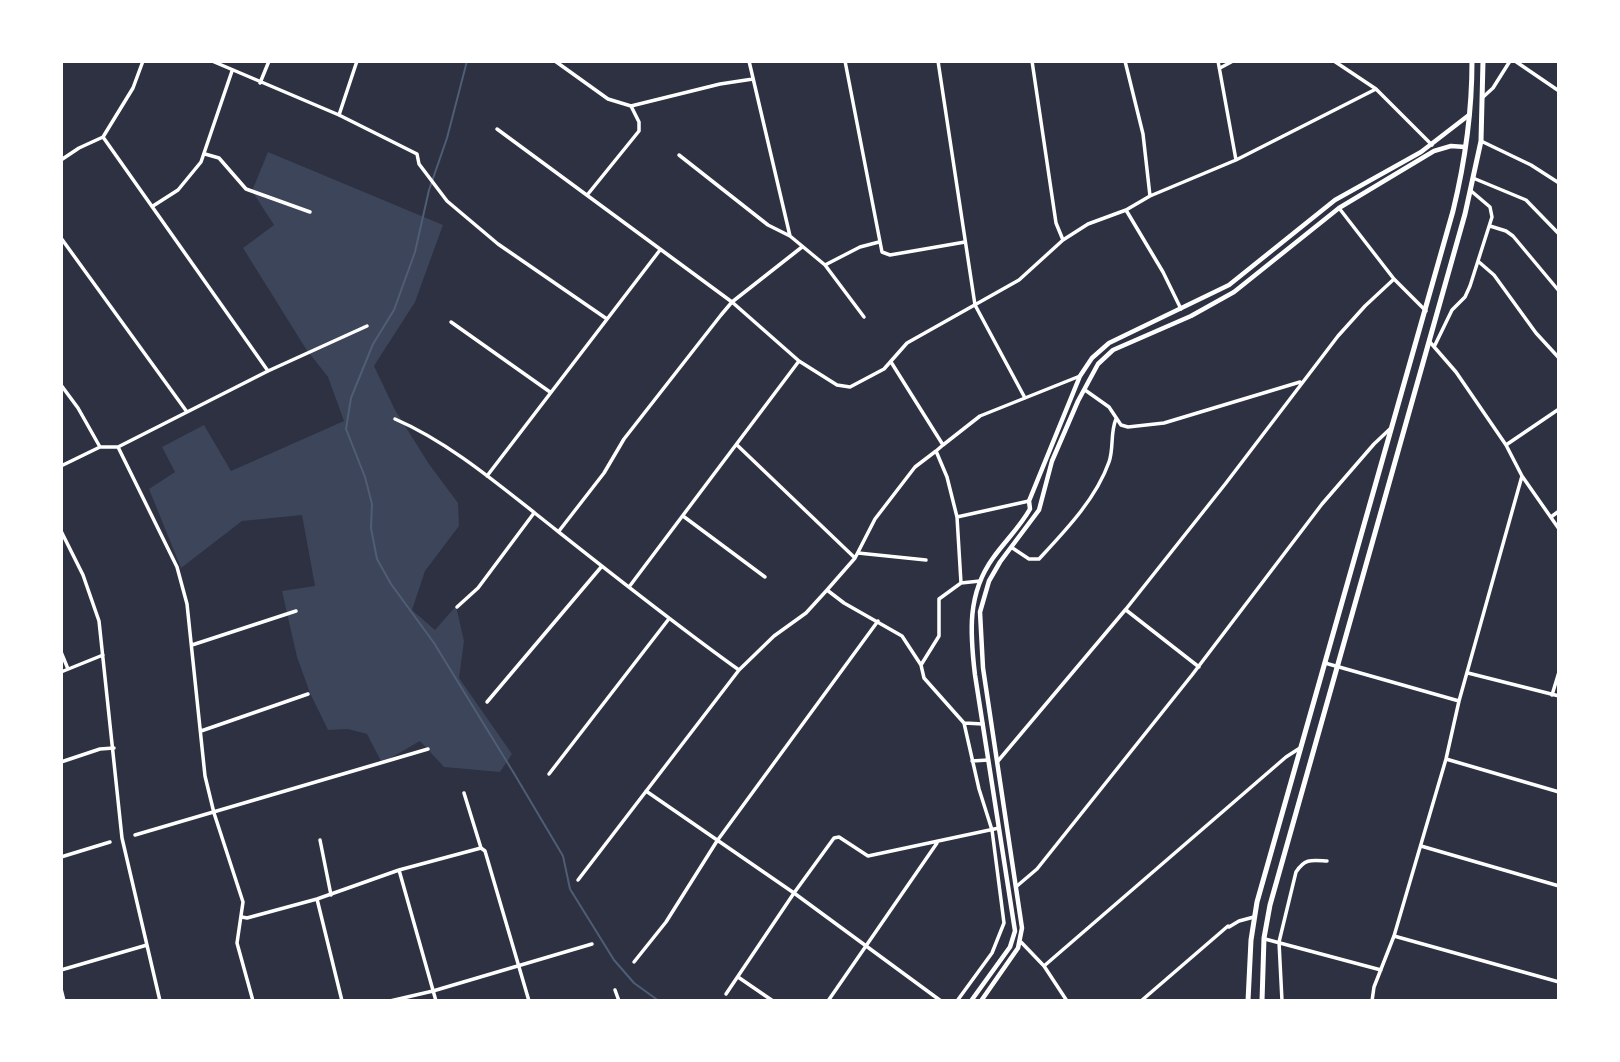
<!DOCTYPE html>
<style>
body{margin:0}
#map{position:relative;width:1620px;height:1062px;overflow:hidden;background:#2d3142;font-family:"Titillium Web",sans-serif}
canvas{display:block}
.frame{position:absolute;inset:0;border:63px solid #fff;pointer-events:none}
</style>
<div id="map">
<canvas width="1620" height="1062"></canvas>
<div class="frame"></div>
</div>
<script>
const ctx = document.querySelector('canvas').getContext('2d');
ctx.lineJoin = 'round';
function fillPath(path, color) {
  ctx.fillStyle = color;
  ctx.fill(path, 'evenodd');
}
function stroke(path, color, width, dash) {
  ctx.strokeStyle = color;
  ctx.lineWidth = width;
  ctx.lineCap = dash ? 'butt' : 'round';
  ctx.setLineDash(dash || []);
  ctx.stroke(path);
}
const green = new Path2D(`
 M268,152l175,73 -28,77 -41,64 21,44 34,54 29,39 1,23 -34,45 -13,39 23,20 21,-24 8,35 -5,37 53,76 -12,18 -56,-5 -24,-26 -38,22 -15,-29 -19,-5 -20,1 -18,-37 -13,-36 -15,-66 33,-5 -13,-71 -60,6 -61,47 -32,-79 26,-17 -13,-25 42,-22 27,46 113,-50 -16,-44 -22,-28 -63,-101 31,-23 -22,-34z`);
const stream = new Path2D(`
 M467,61l-20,77 -18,52 -14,62 -21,58 -21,34 -22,54 -5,31 19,48 7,27 -1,24 6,31 14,25 43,59 81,132 48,81 7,33 44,71 20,23 25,18`);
const minor = new Path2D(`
 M212,61l127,54 78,39 2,10 28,37 51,43 109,75
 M555,61l53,38 23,7 89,-22 33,-5
 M749,61l41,175
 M845,61l37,191 8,3 75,-13
 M938,61l37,244 50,93
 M1032,61l24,162 7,17
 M1125,61l18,73 7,62
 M1218,61l18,99
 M1334,61l42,28 56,56
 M1515,61l44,30
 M1220,68l13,-7
 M260,83l9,-22
 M339,115l18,-54
 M497,129l235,173 67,59 38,24 13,2 34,-18 23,-26 112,-63 44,-40 25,-16 38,-14 24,-14 86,-36 140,-71
 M103,137l165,234
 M1481,141l50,24 28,18
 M205,154l14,4 27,31 64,23
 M679,155l89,70 22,11 35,29 39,52
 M61,160l18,-12 24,-11 30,-49 10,-27
 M1473,178l53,22 33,34
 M588,194l51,-63v-9l-8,-16
 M153,206l25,-16 23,-28 31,-91
 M1339,208l55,71 32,32
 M1126,210l37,62 18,37
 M1490,226l16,5 7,5 46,55
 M61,238l126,174
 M1479,262l15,13 42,58 23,25
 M825,265l35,-18 19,-5
 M451,322l99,70
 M1429,341l27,31 50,73 16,31 37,53
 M1435,345l17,-35 13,-13 5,-11 22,-69 -2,-10 -20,-17
 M891,362l52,83 -7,6 11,26 10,40 4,66
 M61,385l17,23 22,39
 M1085,390l24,17 12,18 7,2 36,-4 136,-41
 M395,419c51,22 98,61 141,95 67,53 133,106 203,156
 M737,445l118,113
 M943,445l37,-29 100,-40
 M1506,445l53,-36
 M118,447l59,120 10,37 18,172 9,37 29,89 -6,41 16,58
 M61,466l39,-19h18l150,-76 99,-45
 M487,476l173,-226
 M683,516l82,61
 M957,517l72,-16
 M1551,517l8,-6
 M61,531l22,44 16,46 23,217 38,163
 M559,531l45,-58 20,-34 97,-124 11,-13 70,-55
 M1011,547l18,12h10c26,-28 57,-60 70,-97 5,-14 1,-29 7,-43
 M858,553l68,7
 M629,587l170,-226
 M827,590l28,-32 20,-39 40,-52 21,-16
 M457,607l21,-19 56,-75
 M1126,610l73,57
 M192,645l104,-34
 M61,652l7,17
 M1325,663l134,38
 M921,665l18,-29v-37l22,-16 19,-2
 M61,672l42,-17
 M1468,673l91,23
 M1552,695l7,-23
 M487,702l115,-136
 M201,731l107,-37
 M1446,759l113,33
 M972,761l16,-1
 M998,761l128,-152 100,-126 112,-147 27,-30 29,-27
 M61,762l39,-13 14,-1
 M549,774l119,-154
 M646,791l148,102 147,108
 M464,793l17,55 4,3 44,150
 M135,835l293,-86
 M320,840l11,55
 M1421,846l138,40
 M61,857l49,-15
 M399,870l37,131
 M578,880l161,-210 35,-34 32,-23 21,-23 17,13 58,33 19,29 3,13 40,45 19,1
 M1017,886l20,-17 155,-194 130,-171 52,-60 17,-16
 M317,899l25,102
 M242,917l5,1 70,-19 82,-29 82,-22
 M1394,936l165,46
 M1265,939l116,31
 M1021,942l23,24 23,35
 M634,962l32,-40 51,-81 161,-220
 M1044,966l242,-209 14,-9
 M61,970l86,-25
 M738,977l35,24
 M61,989l3,12
 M615,990l4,11
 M726,994l68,-101 40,-55 5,-1 29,19 131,-28
 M390,1001l43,-10 159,-47
 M828,1001l109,-158
 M957,1001l35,-48 12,-30 -12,-93 -13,-41 -15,-66
 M1141,1001l87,-75 1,1 10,-6 15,-4
 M1282,1001l-3,-59 17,-70c9,-14 16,-12 31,-11
 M1372,1001l2,-14 20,-51 52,-177 13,-58 63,-225`);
const tertiary = new Path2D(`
 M1482,98l11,-10 17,-27`);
const secondary = new Path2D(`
 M971,1001l39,-54 5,-16 -40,-256c-5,-42 -8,-81 18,-117 12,-17 27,-31 37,-49l-1,-8 51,-125 12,-18 17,-15 120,-58 106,-85 86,-48 48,-37
 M981,1001l37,-53 4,-20 -39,-260 -3,-56 9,-31 11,-19 39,-52 13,-49 26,-60 20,-37 15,-14 78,-34 43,-24 105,-84 95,-57 17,-5 14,1`);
const primary = new Path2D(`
 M1248,1001l3,-61 6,-38 196,-691c12,-49 19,-99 19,-150
 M1262,1001l2,-63 6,-33 195,-691 16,-73 2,-80`);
fillPath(green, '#3c4559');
stroke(stream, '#4f5d75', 2);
stroke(minor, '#fff', 3.5);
stroke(tertiary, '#fff', 3.5);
stroke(secondary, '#fff', 4.5);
stroke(primary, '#fff', 5);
</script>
